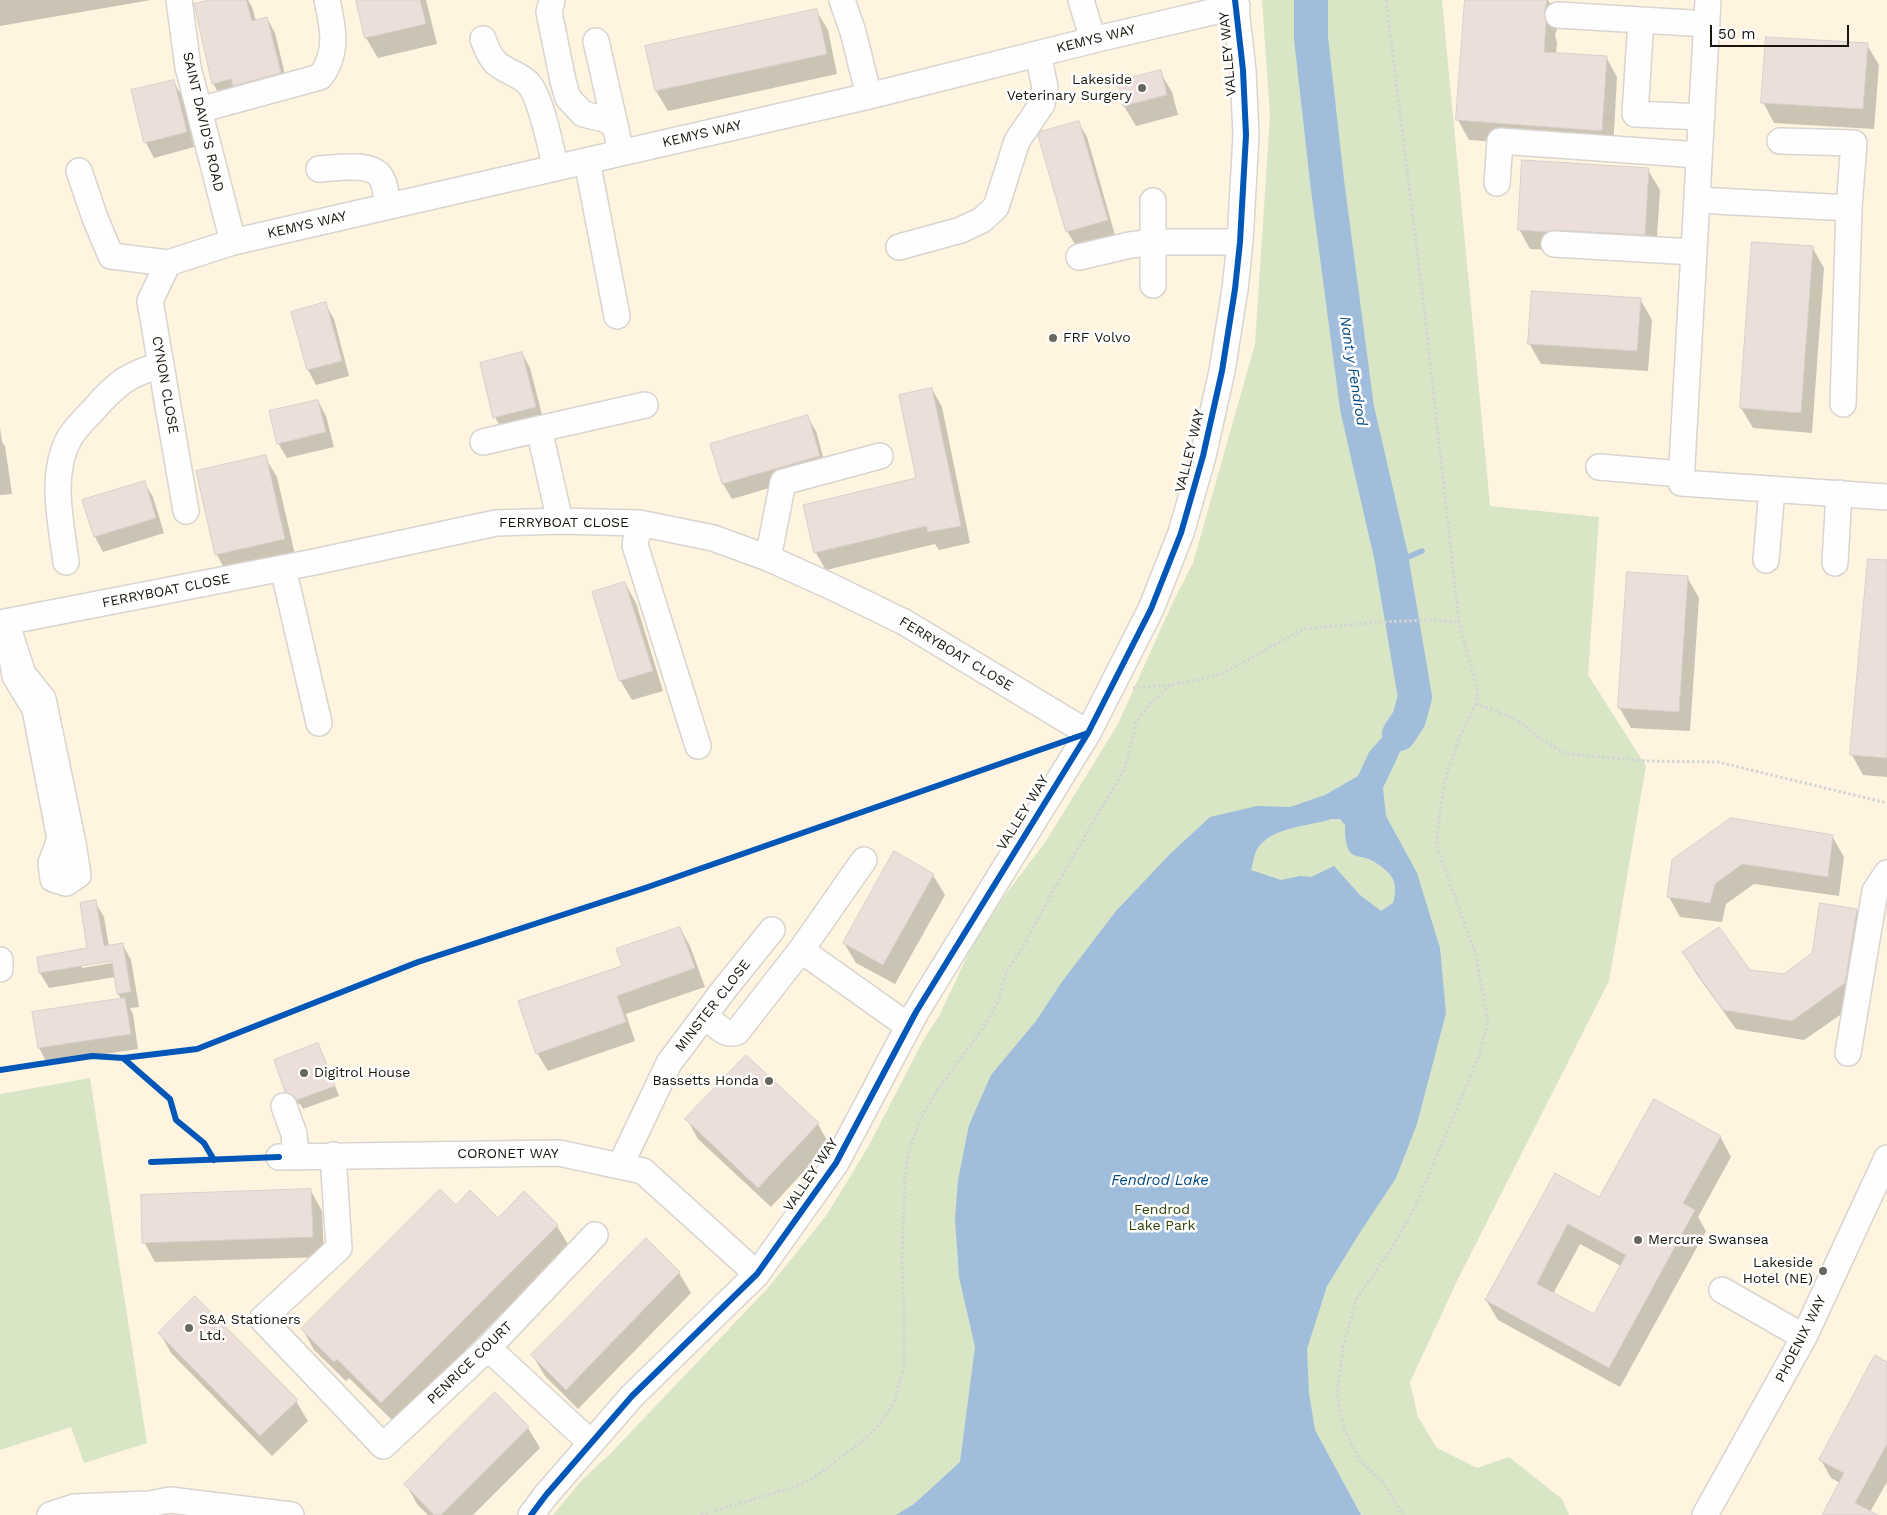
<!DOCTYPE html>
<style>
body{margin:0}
#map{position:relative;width:1887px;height:1515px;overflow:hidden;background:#fcfaf7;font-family:"Work Sans",sans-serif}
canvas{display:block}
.scale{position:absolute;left:1710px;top:25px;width:139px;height:22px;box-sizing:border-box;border:2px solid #19150c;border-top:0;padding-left:6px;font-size:15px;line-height:18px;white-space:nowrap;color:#19150c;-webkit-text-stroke:4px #fff;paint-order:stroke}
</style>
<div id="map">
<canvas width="1887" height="1515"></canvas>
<div class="scale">50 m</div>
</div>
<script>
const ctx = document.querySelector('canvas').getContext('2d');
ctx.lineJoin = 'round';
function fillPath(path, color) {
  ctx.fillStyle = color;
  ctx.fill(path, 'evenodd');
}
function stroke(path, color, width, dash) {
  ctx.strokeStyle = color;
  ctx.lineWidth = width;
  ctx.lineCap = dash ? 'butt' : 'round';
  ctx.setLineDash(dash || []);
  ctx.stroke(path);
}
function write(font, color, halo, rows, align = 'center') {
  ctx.font = font + ' "Work Sans",sans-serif';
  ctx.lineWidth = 5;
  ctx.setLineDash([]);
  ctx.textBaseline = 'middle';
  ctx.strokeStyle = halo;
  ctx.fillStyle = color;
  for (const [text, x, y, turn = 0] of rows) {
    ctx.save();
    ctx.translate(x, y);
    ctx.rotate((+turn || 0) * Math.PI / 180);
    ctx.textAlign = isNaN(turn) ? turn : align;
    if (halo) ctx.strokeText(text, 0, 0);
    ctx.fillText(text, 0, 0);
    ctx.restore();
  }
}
const built = new Path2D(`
 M0,0h1887v1515h-1887z`);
const green = new Path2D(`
 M1262,0h180l48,506 109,11 -11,158 58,91 -37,215 -152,300 -47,101 8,35 19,31 40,20 32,-11 53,42 7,16h-1016l29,-35 29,-27 156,-164 59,-73 42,-69 57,-110 14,-21 33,-70 31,-48 43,-57 72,-117 55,-122 20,-39 62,-219 15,-228z
 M90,1078l57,365 -63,20 -13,-36 -71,23v-356z`);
const water = new Path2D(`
 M1386,733l13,1 6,7 -22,47 3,28 31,57 23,75 6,65 -29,111 -21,54 -37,56 -32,52 -20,63 2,44 6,37 46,85h-465l18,-11 46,-42 15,-115 -16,-70 -4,-58 3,-39 11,-55 22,-50 45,-54 25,-38 55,-72 54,-57 40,-37 47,-11 33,1 35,-12 33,-19 11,-24zM1331,819h9l5,6c0,9 0,20 5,27 5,6 14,4 21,8 19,11 29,20 22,43l-12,8 -21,-16 -26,-29 -23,11 -11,-1 -19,4 -30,-10c2,-6 3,-14 5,-19 14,-25 52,-24 75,-32z`);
const shadow = new Path2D(`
 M0,0h151l-151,26z
 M215,0h33l4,7 4,14 11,-3 8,15 13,54 -67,11 -8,-15z
 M357,0h69l11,44 -59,14 -12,-20z
 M1466,0h82l10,18v9l-3,8 2,8 -1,11 50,3 11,20 -4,73 -144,-10 -11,-20z
 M816,10l12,20 9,44 -169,37 -12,-20 -9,-44z
 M1867,45l12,20 -5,64 -100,-6 -11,-21z
 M1160,72l12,20 6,23 -42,11 -12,-20z
 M173,81l9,15 12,51 -40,11 -8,-15 -13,-52z
 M1078,122l9,15 28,98 -39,11 -9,-15z
 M1648,170l12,20 -4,64 -126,-5 -11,-20z
 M1753,243l59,4 12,21 -12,165 -59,-5 -12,-20z
 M1640,299l12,21 -4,51 -107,-7 -12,-21z
 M325,304l9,15 15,57 -33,9 -8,-15 -15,-58z
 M522,353l8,15 14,54 -41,10 -8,-15z
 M932,389l10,18 28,136 -31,7 -4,-6 -109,26 -10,-17 -12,-47 114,-28z
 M318,401l8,15 8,31 -47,11 -9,-15z
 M807,416l9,15 11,40 -95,28 -9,-15 -11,-40z
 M0,427l2,15 3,4 7,48 -12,1z
 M265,457l12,20 19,82 -68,16 -11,-20 -19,-83z
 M144,482l9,15 11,36 -61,19 -8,-15 -11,-36z
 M1887,561v216l-24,-2 -11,-20z
 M1687,577l12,21 -9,133 -59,-3 -12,-21z
 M625,583l11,20 27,88 -31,9 -12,-20z
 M1832,836l12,21 -5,39 -85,-12 -28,20 -4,18 -42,-5 -11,-20 4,-36z
 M933,875l12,20 -50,89 -39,-21 -12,-20z
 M95,902l9,15 5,30 14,-2 8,15 8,47 -9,1 3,6 5,35 -91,14 -8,-15 -6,-35 88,-14 -3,-5 -3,-17 -66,11 -9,-15 -2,-15 51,-9zM117,959l1,3 -36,6v-3z
 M1857,910l11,20 -12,74 -52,36 -68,-11 -41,-57 -11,-20 65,19 35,5 29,-22z
 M680,928l10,18 15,41 -79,27 9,27 -87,30 -11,-18 87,-87z
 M318,1045l5,9 16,42 -36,13 -3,-5 -8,-2 -5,-11z
 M687,1119l131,5 11,20 -58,63 -73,-68z
 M1720,1136l11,21 -33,60 8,14 -86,156 -122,-67 -12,-20 69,-126 45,25zM1580,1244l41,22 -26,50 -42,-22z
 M311,1191l11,20 2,46 -169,5 -11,-20z
 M456,1206l42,14 59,6 12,20 -175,176 -45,-44 -3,3 -32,-31 -11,-20z
 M679,1273l12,20 -113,116 -33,-33 -12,-20z
 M160,1333l136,68 12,20 -36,35 -101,-103z
 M1887,1363v119l-17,30 5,3h-52l17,-32 -9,-5 -10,-18z
 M495,1394l33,34 12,20 -67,67h-45l-11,-11 -11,-20z`);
const stream = new Path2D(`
 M1394,574l14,-17 14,-6`);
const river = new Path2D(`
 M1311,0v38l16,143 30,227 34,148 24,141 -6,22 -10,15`);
const building = new Path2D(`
 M210,0h36l6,21 15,-4 14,56 -48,13 -2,-7 -19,5 -18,-80z
 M356,0h64l6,24 -61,14z
 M1465,0h82l-3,14 2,8 -2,30 63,4 -5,75 -146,-11z
 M817,9l10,45 -172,37 -10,-45z
 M1766,37l102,6 -5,66 -102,-6z
 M1161,70l6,25 -44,11 -6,-25z
 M174,80l13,52 -43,11 -13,-53z
 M1079,121l29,99 -42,12 -28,-96 2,-4z
 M1522,160l127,8 -4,67 -90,-5 -8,2 -29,-2z
 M1752,242l61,4 -12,167 -61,-5z
 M1532,291l109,7 -4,53 -109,-7z
 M326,302l16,59 -35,9 -16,-58z
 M522,352l14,55 -43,11 -13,-55z
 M932,388l29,138 -33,6 -2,-6 -112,27 -11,-48 113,-27 -17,-83z
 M318,400l8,32 -49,12 -8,-33z
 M808,415l12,41 -98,28 -12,-40z
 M266,455l19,84 -70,16 -19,-84z
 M145,481l11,37 -62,19 -12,-37z
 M1868,559l19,1v198l-37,-3z
 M1627,572l61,4 -9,136 -61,-4z
 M625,582l28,89 -34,10 -27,-89z
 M1731,818l102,17 -5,42 -86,-13 -27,20 -5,19 -43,-6 5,-37z
 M894,851l40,23 -51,91 -40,-22z
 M96,900l8,46 19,-3 8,49 -14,2 -5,-33 -73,12 -2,-16 50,-9 -7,-45z
 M1820,903l37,6 -12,74 -53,38 -69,-11 -41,-58 37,-25 31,43 34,4 28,-21z
 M680,927l15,41 -78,28 9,26 -90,32 -18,-53 104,-35 -6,-17z
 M125,998l6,36 -93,14 -6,-36z
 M318,1043l17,43 -38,14 -4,-5 -8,-3 -11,-32z
 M746,1055l73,68 -61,65 -73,-69z
 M1654,1099l67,37 -38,67 12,7 -86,158 -124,-68 70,-127 44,24zM1568,1224l58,31 -32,59 -57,-30z
 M311,1189l2,48 -171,6 -1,-48z
 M440,1189l16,16 14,-15 28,28 26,-27 34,34 -177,178 -44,-44 -3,3 -33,-33z
 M646,1238l34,34 -114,118 -35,-35z
 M195,1296l103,104 -38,36 -102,-103z
 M1875,1355l12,7v82l-32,59 23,12h-56l22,-42 -25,-13z
 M495,1392l34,35 -88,88h-7l-30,-31z`);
const path = new Path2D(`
 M1386,0l37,299 36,323 19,71 -2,11 -16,32 -16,47 -8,61 40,112 12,65 -9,35 -63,149 -24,43 -35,50 -14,48 -6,49 7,34 16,32 22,20 21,34
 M1133,688l37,-3
 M1476,704l21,7 23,11 22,18 25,14 80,7 71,1 169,41
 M701,1515l90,-27 21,-9 54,-41 16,-17 13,-21 9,-33v-61l-2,-48 3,-82 5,-29 9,-25 19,-33 45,-61 16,-28 4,-18 6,-15 12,-17 35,-64 69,-118 11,-45 15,-20 19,-18 28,-5 24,-6 81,-45 77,-7 48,-2 31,2`);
const minor = new Path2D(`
 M179,0l9,67 45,175
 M552,0l-3,12 14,69 5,17 15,16 21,5 11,6 6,28
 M842,0l11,32 16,64
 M1081,0l12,40
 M1708,0l-27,483 206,14
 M1558,15l149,9
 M1641,20l-6,94 67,3
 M483,39c3,8 6,17 13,24 9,8 23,11 32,20 14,15 22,64 28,85
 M596,41l19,84
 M199,110l121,-33c19,-24 13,-50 7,-77
 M1780,141l74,2 -5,65
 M587,161l30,155
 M319,169c16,-1 51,-7 61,7 6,8 6,21 8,30
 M79,171l16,47 16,38 57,7 65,-21 636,-146 224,-56 144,-34
 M1497,183l3,-42 199,14
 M1697,200l152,8 -6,196
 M1153,201v84
 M1554,244l140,8
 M899,247l62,-17 21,-10 14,-13 21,-66 25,-37 3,-17 -7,-33
 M1079,257l51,-12 23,-3h87
 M168,263l-18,38 36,210
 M483,442l56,-13
 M1599,467l82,7
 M560,521l-21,-92 106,-24
 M639,523l-4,22 63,201
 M768,558l15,-76 97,-26
 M1766,560l6,-71
 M66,562c-5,-40 -17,-88 4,-125 6,-10 17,-20 25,-29 22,-25 34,-34 66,-43
 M1835,563l4,-70
 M283,568l36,155
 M6,622l17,52 20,25 30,144 5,32 -12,8 -13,-4 -2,-16 9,-24 -25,-130 -20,-33z
 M0,623l314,-61 182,-39 64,-2 79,2 74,15 55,20 62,28 74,36 184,111
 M801,950l63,-90
 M0,960v9
 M705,1015c9,8 19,22 32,17l64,-82 107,76
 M1848,1053l27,-162 12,-18
 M284,1106l10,28 2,22
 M333,1155l6,93 -77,71 121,127 105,-98 107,-113
 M279,1157l280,-4 84,18 114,103
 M620,1166l49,-103 57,-76 46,-57
 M1722,1290l82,47
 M488,1348l103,95
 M50,1515l24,-8 75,-3 21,-4 121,15
 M531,1515l15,-20 86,-99 125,-122 79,-111 80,-151 172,-279 63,-124 30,-76 22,-77 19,-85 13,-82 5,-47 6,-107 -3,-65 -8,-70
 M1705,1515l99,-178 83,-179`);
const cycleway = new Path2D(`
 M123,1058l47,41 6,21 28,23 10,17
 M0,1070l92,-14 31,2 74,-9 221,-87 227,-74 443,-155
 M151,1162l128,-5
 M531,1515l15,-20 86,-99 125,-122 79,-111 80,-151 172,-279 63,-124 30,-76 22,-77 19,-85 13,-82 5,-47 6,-107 -3,-65 -8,-70`);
const markers = [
 [1142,88,5,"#68655e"],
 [1053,338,5,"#68655e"],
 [304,1073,5,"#68655e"],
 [769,1081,5,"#68655e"],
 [1638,1240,5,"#68655e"],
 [1823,1271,5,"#68655e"],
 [189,1328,5,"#68655e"]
];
const streetNames = [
 ["KEMYS WAY",1096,39,-14],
 ["VALLEY WAY",1228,54,-95],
 ["SAINT DAVID'S ROAD",203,122,77],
 ["KEMYS WAY",702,134,-13],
 ["KEMYS WAY",307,225,-13],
 ["CYNON CLOSE",165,385,80],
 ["VALLEY WAY",1190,451,-76],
 ["FERRYBOAT CLOSE",564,523],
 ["FERRYBOAT CLOSE",166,591,-11],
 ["FERRYBOAT CLOSE",956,654,31],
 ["VALLEY WAY",1023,813,-58],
 ["MINSTER CLOSE",713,1006,-52],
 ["CORONET WAY",508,1154],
 ["VALLEY WAY",811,1175,-56],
 ["PHOENIX WAY",1801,1339,-63],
 ["PENRICE COURT",470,1363,-44]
];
const poiNames = [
 ["Lakeside",1132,80,"right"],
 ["Veterinary Surgery",1132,96,"right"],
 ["FRF Volvo",1063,338],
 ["Digitrol House",314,1073],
 ["Bassetts Honda",759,1081,"right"],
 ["Mercure Swansea",1648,1240],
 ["Lakeside",1813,1263,"right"],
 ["Hotel (NE)",1813,1279,"right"],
 ["S&A Stationers",199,1320],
 ["Ltd.",199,1336]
];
const parkNames = [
 ["Fendrod",1162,1210],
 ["Lake Park",1162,1226]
];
const waterNames = [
 ["Nant y Fendrod",1353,371,81],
 ["Fendrod Lake",1160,1181]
];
fillPath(built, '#fef4e0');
fillPath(green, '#d8e6c6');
fillPath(water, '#a0bedc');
fillPath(shadow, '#0003');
stroke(stream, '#a0bedc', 5.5);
stroke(river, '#a0bedc', 34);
fillPath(building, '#ecdfd9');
stroke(building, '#d7d0cd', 1);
stroke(minor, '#d8d4cf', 28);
stroke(path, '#d5d4d2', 3, [2.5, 2.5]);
stroke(minor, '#fffefe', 25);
stroke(cycleway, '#0057b8', 6);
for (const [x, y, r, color] of markers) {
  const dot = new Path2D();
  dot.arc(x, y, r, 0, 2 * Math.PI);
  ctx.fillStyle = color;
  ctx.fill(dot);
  stroke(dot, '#fff', 2);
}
write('14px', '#19150c', '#fff', streetNames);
write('14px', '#19150c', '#fff', poiNames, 'left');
write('14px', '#2d4406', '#fff', parkNames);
write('italic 15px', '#00487f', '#fff', waterNames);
</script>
